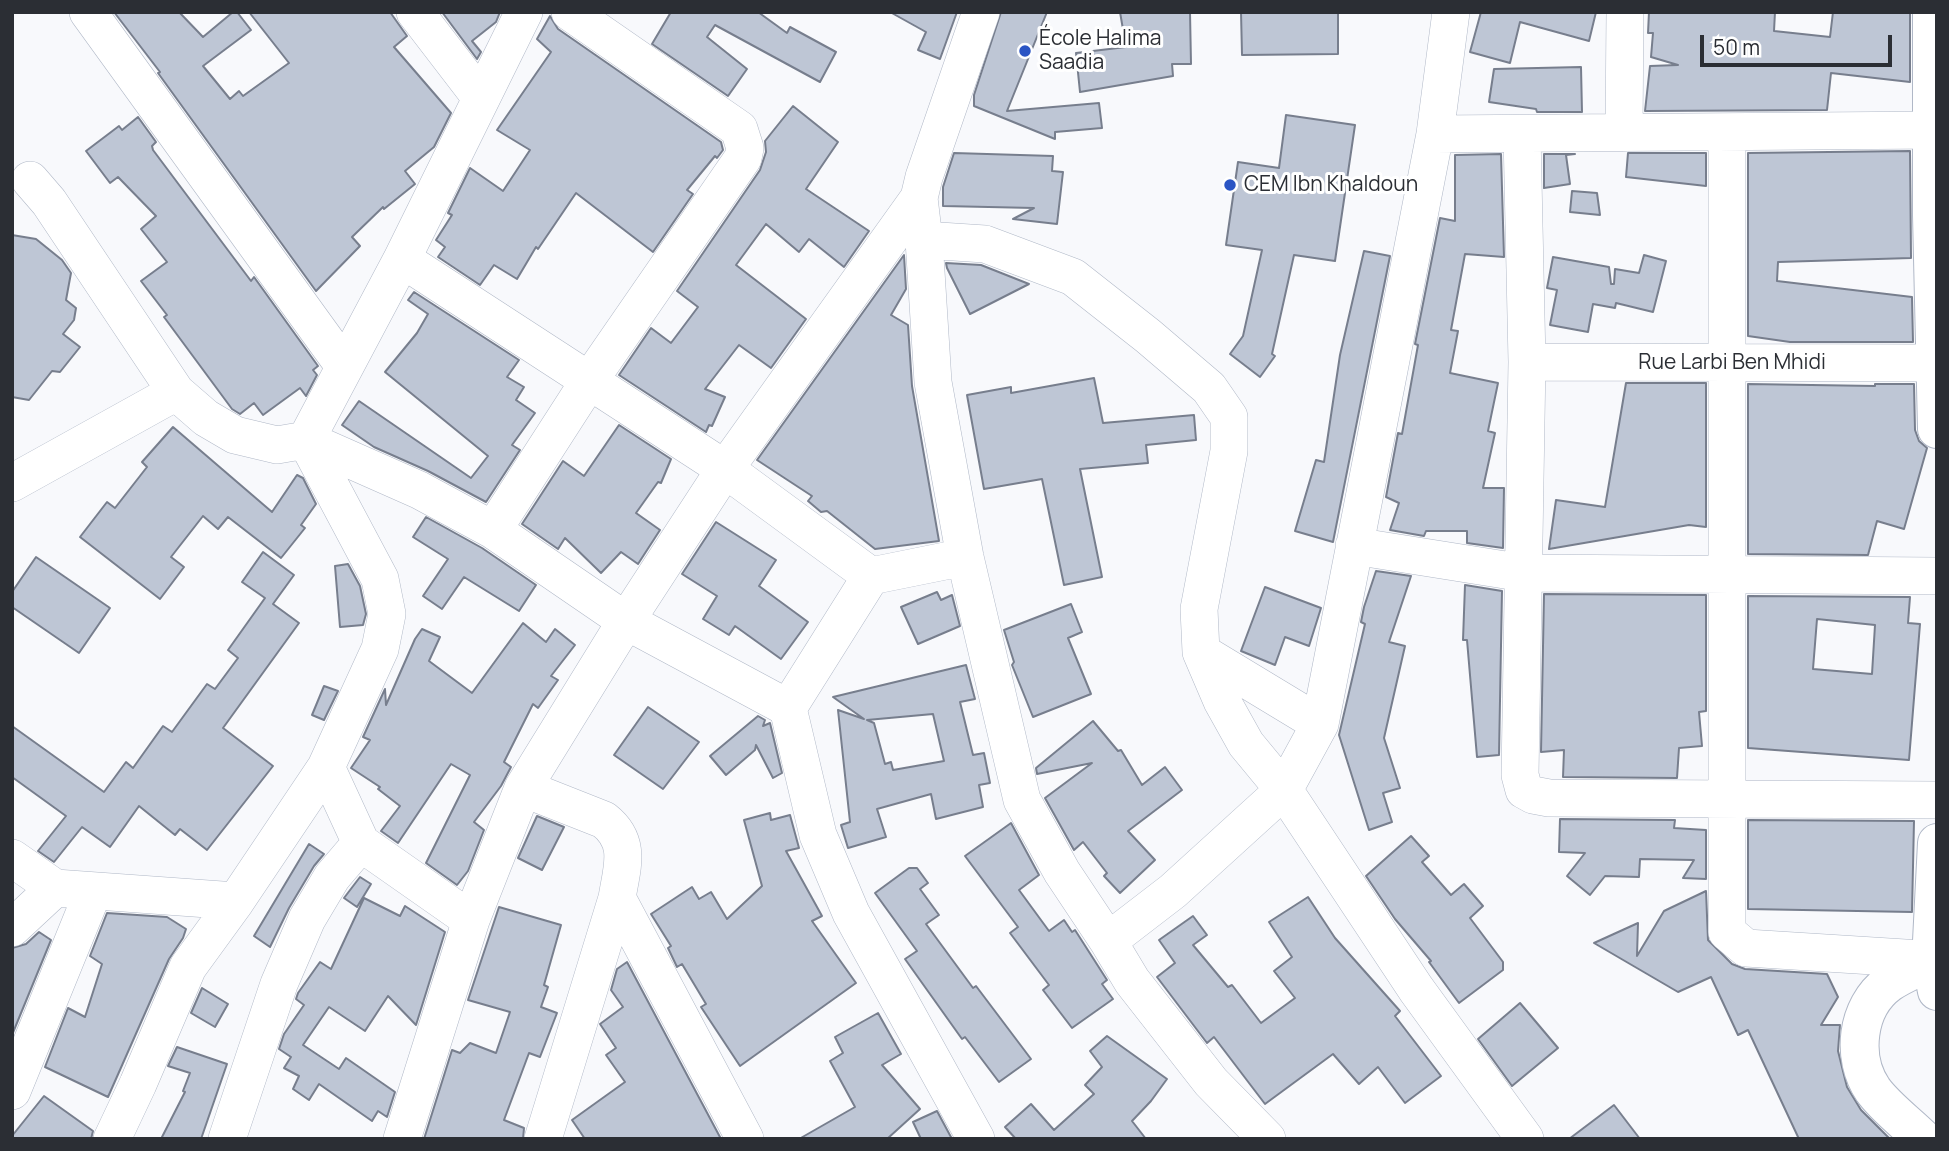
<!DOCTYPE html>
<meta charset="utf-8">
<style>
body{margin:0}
#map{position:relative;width:1949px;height:1151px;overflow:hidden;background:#f8f9fc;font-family:Manrope,sans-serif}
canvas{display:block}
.frame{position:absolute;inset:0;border:14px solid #2b2e34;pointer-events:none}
.scale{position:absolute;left:1700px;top:35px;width:192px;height:32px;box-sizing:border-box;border:4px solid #2b2e34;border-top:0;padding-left:9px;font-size:21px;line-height:24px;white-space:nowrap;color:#2b2e34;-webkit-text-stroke:5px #fff;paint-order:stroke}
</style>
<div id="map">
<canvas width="1949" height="1151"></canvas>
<div class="frame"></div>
<div class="scale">50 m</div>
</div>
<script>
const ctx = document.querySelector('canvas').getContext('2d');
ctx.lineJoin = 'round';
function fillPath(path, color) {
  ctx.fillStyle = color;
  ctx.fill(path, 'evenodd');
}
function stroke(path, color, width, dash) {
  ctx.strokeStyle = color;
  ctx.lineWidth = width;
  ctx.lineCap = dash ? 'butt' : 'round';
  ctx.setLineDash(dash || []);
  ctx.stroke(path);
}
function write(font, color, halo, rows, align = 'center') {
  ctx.font = font + ' Manrope,sans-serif';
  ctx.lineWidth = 6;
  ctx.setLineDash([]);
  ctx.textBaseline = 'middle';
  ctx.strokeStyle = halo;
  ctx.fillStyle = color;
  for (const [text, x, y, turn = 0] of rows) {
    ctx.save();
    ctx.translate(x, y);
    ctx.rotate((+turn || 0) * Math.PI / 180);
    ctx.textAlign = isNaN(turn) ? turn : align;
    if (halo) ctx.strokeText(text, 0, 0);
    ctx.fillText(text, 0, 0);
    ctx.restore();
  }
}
const building = new Path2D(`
 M114,12h65l24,25 30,-25h4l14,18 -48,36 27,33 9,-8 4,5 46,-33 -40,-51h141l17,24 -13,11 57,66 -17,34 -29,24 10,13 -31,25 -1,-2 -31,30 8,9 -44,45 -158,-218 2,-1z
 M442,12h58l-4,10 -24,19 9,11 -4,7z
 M671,12h87l29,21 3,-6 46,25 -16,30 -105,-57 -8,12 40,32 -19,27 -76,-52z
 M890,12h67l-17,47 -22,-9 8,-18z
 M1001,12h46l-40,99 92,-8 3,25 -47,4v7l-81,-33v-11z
 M1120,12h70l1,52h-19l1,12 -93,16 -4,-39 50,-6z
 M1241,12h97v42l-96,1z
 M1481,12h115l-7,29 -69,-19 -10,41 -40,-11z
 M1649,12h126l-1,19 56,6 3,-25h77v70l-79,-9 -4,37 -182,1 5,-45 28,-1 -27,-8 2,-24h-5z
 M550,16l8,13 163,113 2,8 -6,8 -2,-2 -28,34 6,4 -40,58 -77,-59 -38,56 -2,-2 -19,32 -23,-14 -14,20 -42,-28 7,-10 -9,-7 16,-25 -4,-2 22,-45 33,23 27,-41 -33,-20 54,-78 -14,-13z
 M1581,67l1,45h-45l-1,-3 -47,-7 5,-33z
 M793,106l45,36 -32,47 63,42 -25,36 -35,-28 -10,13 -33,-28 -30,41 70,54 -35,49 -32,-23 -34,44 20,8 -13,29 -3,-1 -3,7 -87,-57 32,-47 20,15 27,-36 -21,-16 83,-121 6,-18 -1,-11z
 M1286,115l69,10 -20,136 -41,-6 -22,99 3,2 -15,21 -30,-23 13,-18 19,-86 -36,-5 12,-83 41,6z
 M138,117l18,25 -4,4 1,4 98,131 3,-4 64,89 -5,4 4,5 -11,21 -6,-8 -37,27 -9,-12 -14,11 -8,-5 -68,-92 3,-2 -26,-34 26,-19 -26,-33 15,-13 -38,-39 -8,6 -24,-32 33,-25 3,4z
 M1910,151l1,107 -133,4 -1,19 135,16 1,45h-123l-42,-6v-183z
 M954,153l99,3 -1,15 11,1 -6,52 -44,-5 21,-11 -91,-2v-19z
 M1628,153h78v33l-80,-9z
 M1501,154l3,103 -39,-3 -14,76 7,1 -8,42 48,10 -10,48 7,2 -12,55h21l-1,60 -36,-5v-12h-41l-2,5 -34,-6 9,-27 -13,-6 12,-64 4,1 16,-89 -3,-1 25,-126 15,3v-66z
 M1544,154h31l-9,1 4,29 -26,4z
 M1572,191l25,2 3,22 -30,-3z
 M12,235l24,4 26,21 9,13 -5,27 10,8 -2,12 -11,14 17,13 -20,25 -8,-1 -23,29 -17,-3z
 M1364,251l26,5 -57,286 -38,-11 21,-71 8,2 16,-107z
 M904,255l2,34 -15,26 17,10 4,61 27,155 -64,8 -48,-38 -6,1 -13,-11 4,-5 -55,-36z
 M1644,255l22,6 -13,51 -37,-9 -1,5 -22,-4 -5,28 -38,-7 7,-35 -10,-2 6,-31 56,10 2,17h3l1,-15 24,4z
 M946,263l35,2 48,19 -59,30 -23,-46z
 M414,292l105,68 -12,17 17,10 -8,13 19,13 -23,32 8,5 -34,52 -58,-31 -54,-24 -32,-22 17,-24 112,77 17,-22 -103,-84 32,-39 11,-19 -20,-14z
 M1094,378l9,45 91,-8 2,25 -50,5 2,18 -68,6 22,108 -38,8 -22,-106 -58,10 -17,-94 44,-8v6z
 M1626,383h80v144l-17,-2 -140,24 7,-49 49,7z
 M1748,384l127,2v-2h39l1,46 4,11 8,7 -23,81 -27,-8 -9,34 -120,-1z
 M619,425l52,34 -10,24 -3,-1 -22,31 24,17 -22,34 -17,-12 -20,21 -36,-35 -7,11 -36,-25 41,-63 21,15z
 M173,427l99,85 25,-37 6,3 13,26 -15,21 4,3 -24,30 -53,-41 -10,12 -15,-13 -32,41 13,10 -24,32 -80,-62 27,-35 8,6 32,-41 -5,-5z
 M426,517l56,31 54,37 -17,26 -55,-34 -22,32 -19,-13 25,-37 -35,-22z
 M716,522l60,38 -17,26 49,36 -27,37 -46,-33 -6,9 -26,-16 14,-23 -35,-22z
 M263,552l31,23 -21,29 26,19 -76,105 50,38 -66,84 -27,-21 -5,6 -36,-29 -29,41 -28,-20 -28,35 -16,-11 28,-35 -54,-39v-51l92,66 22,-30 7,6 30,-42 9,6 35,-48 8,5 23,-31 -10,-8 37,-52 -23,-16z
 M36,557l74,51 -31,45 -67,-46v-15z
 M348,564l12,22 6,28 -3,11 -23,2 -5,-61z
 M1376,571l35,5 -22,66 16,4 -21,92 16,50 -17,5 9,29 -23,8 -30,-95 26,-111 -4,-2 3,-15z
 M1465,585l37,6 -3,164 -22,2 -10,-117h-4z
 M1265,587l56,21 -12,38 -24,-9 -10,28 -34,-14z
 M937,592l4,8 11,-5 8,31 -42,18 -17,-37z
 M1544,594l162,1v116l-7,1 3,34 -23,2 -2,30 -114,-1 1,-27 -23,2z
 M1748,596l162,1 -2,26 12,1 -11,136 -161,-12zM1817,619l58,6 -3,49 -59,-5z
 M1071,604l11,28 -14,6 23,56 -58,23 -21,-52 2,-3 -10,-32z
 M523,623l23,19 9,-13 20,16 -24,31 7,4 -20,28 -5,-4 -29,58 7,5 -10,19 -27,36 10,8 -16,41 -11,14 -31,-22 44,-88 -19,-11 -53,79 -17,-12 19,-25 -22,-17 2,-2 -29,-19 19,-28 -7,-3 22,-48 1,16 29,-66 7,-10 18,8 -11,24 43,32z
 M966,665l9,34 -15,3 13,53 11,-2 6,30 -11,2 4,22 -47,12 -5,-25 -54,15 9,28 -38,11 -7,-23 9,-3 -12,-112 26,9 -31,-22zM933,714l11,47 -51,9 -2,-8 -6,2 -11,-41 -7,-3z
 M324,686l14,5 -14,29 -12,-5z
 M648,707l51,35 -36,47 -49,-34z
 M758,716l7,4 -2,6 7,-3 12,50 -9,5 -17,-33 -1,5 -29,25 -16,-19z
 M1093,721l25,30 3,-1 21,35 23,-18 17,23 -54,41 27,29 -35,33 -16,-17 3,-3 -24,-31 -9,8 -29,-52 47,-35 -55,11 -1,-6z
 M770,813l1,7 19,-5 9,33 -13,3 36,65 -10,5 44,62 -116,83 -39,-59 5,-3 -24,-40 -5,3 -9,-19 3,-2 -20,-32 41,-27 7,12 12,-7 16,27 35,-33 -18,-66z
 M537,816l27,11 -22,43 -24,-12z
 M1560,819l115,1 -1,8 32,2v49l-23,-1 11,-18 -54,-1 -1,18 -34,-1 -15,19 -23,-19 18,-23 -26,-1z
 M1748,820l166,1 -2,91 -164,-3z
 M1011,823l28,52 -20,15 30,41 15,-11 8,12 3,-2 32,50 -5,4 11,15 -41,29 -29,-38 6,-5 -39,-52 8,-6 -53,-71z
 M1411,836l18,20 -7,6 29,33 13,-11 19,22 -13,12 33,44v8l-44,33 -30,-41 2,-1 -36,-42 -29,-43z
 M309,844l15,10 -10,12 -25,42 -19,39 -16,-11z
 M909,868h8l11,15 -8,6 19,26 -13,9 47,64 3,-2 55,73 -32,23 -34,-45 -3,2 -57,-80 12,-8 -42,-58z
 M360,877l11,7 -14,23 -13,-9z
 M1706,891l2,49 24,24 13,5 82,5 11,23 -17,28h19l-2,26 9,36 14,23 29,29h-91l-51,-109 -10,5 -27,-58 -33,15 -84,-49 44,-20 -1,33 27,-45z
 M1308,897l27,41 65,73 -5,5 46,60 -36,27 -27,-36 -19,17 -26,-30 -68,50 -51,-67 -7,6 -50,-66 18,-14 -16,-23 34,-24 14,19 -14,10 35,42 4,-2 29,38 34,-25 -21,-27 18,-14 -23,-35z
 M364,898l36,18 5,-10 40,26 -29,93 -28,-29 -23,35 -36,-24 -26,38 36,24 7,-11 49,34 -8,25 -9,-6 -6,10 -53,-37 -10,16 -16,-11 6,-13 -15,-8 7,-11 -12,-8 5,-15 20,-29 -8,-6 2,-6 22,-31 11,7z
 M499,907l62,18 -17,60 4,2 -7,20 16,6 -17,44 -11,-4 -25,67 20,8 -1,11h-99l28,-89 8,3 10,-10 26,10 14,-41 -42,-12z
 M107,913l60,4 19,12 -3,9 -14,21 -61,138 -63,-30 23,-59 17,9 17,-53 -12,-8z
 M39,932l12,8 -39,95v-87l14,-4z
 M627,962l94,177h-136l-13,-19 53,-38 -19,-27 10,-7 -16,-24 23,-17 -12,-17 6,-21z
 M202,988l26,16 -13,23 -24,-14z
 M1520,1003l38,45 -46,38 -34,-47z
 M878,1013l23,41 -19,11 38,44 -33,30h-88l56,-32 -25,-46 13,-8 -8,-16z
 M1107,1036l60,43 -16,22 -19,20 14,18h-130l-11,-12 26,-23 23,26 40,-36 -9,-9 17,-18 -12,-16z
 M177,1047l50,17 -26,75h-40l24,-47 -2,-1 7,-18 -22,-7z
 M44,1096l49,35 -2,8h-79v-3z
 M1614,1105l26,34h-71z
 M937,1111l15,28h-31l-8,-17z`);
const minor = new Path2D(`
 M88,12l256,354
 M415,12l66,86
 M981,12l-57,165 -5,21 5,42 9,142 32,175 57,243 40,72 46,69 24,40 79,101 56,57
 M1727,132v800l19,16 191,12
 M1624,133l1,-121
 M1435,134l502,-4
 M1522,134l5,228 -7,413 4,15 9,5 16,3 388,2
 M30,180l19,22 127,190 30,26 29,17 42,10 29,-5 113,50 74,40 133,91 162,87 30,127 33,78 125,226
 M924,240l61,4 88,33 75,59 61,52 20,29v34l-30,158 2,43 21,49 24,43 38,46 132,199 109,150
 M402,259l323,210 146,107
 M1527,362l410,1
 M12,483l164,-91
 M493,530l96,-149 154,-223 2,-10 -6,-19 -169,-117
 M1354,546l170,27 413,3
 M1201,652l119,72
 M788,708l83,-132 94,-19
 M326,767l35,76 110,77
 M523,788l81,32c28,22 18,47 13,78l128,241
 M12,858l43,30 181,13
 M12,928l43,-40
 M1108,941l65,-50 111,-101 36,-66 115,-590 16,-122
 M12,1091l81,-199
 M112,1139l26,-55 50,-117 48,-66 90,-134 54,-118 7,-35 -7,-35 -74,-139 96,-181 122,-247
 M227,1139l52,-155 28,-65 25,-42 29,-34
 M402,1139l69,-219 52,-132 103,-167 99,-152 194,-271
 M543,1139l74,-241`);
const major = new Path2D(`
 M1932,12v203l5,214
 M1937,843l-6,118 6,30
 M1923,1139c-16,-16 -37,-31 -50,-49 -22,-32 -17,-83 16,-107 13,-9 29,-15 42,-22`);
const markers = [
 [1025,51,7,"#2b55c4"],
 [1230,185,7,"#2b55c4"]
];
const poiNames = [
 ["École Halima",1039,39],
 ["Saadia",1039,63],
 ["CEM Ibn Khaldoun",1244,185]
];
const streetNames = [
 ["Rue Larbi Ben Mhidi",1732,363]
];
fillPath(building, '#bec6d5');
stroke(building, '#777e8d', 2);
stroke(minor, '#b0b8c7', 38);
stroke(major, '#b0b8c7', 40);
stroke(minor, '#fff', 37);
stroke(major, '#fff', 38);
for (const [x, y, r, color] of markers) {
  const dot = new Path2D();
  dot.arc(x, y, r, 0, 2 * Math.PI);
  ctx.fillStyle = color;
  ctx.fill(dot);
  stroke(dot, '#fff', 2.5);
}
write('21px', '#2b2e34', '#fff', poiNames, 'left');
write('21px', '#2b2e34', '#fff', streetNames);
</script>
